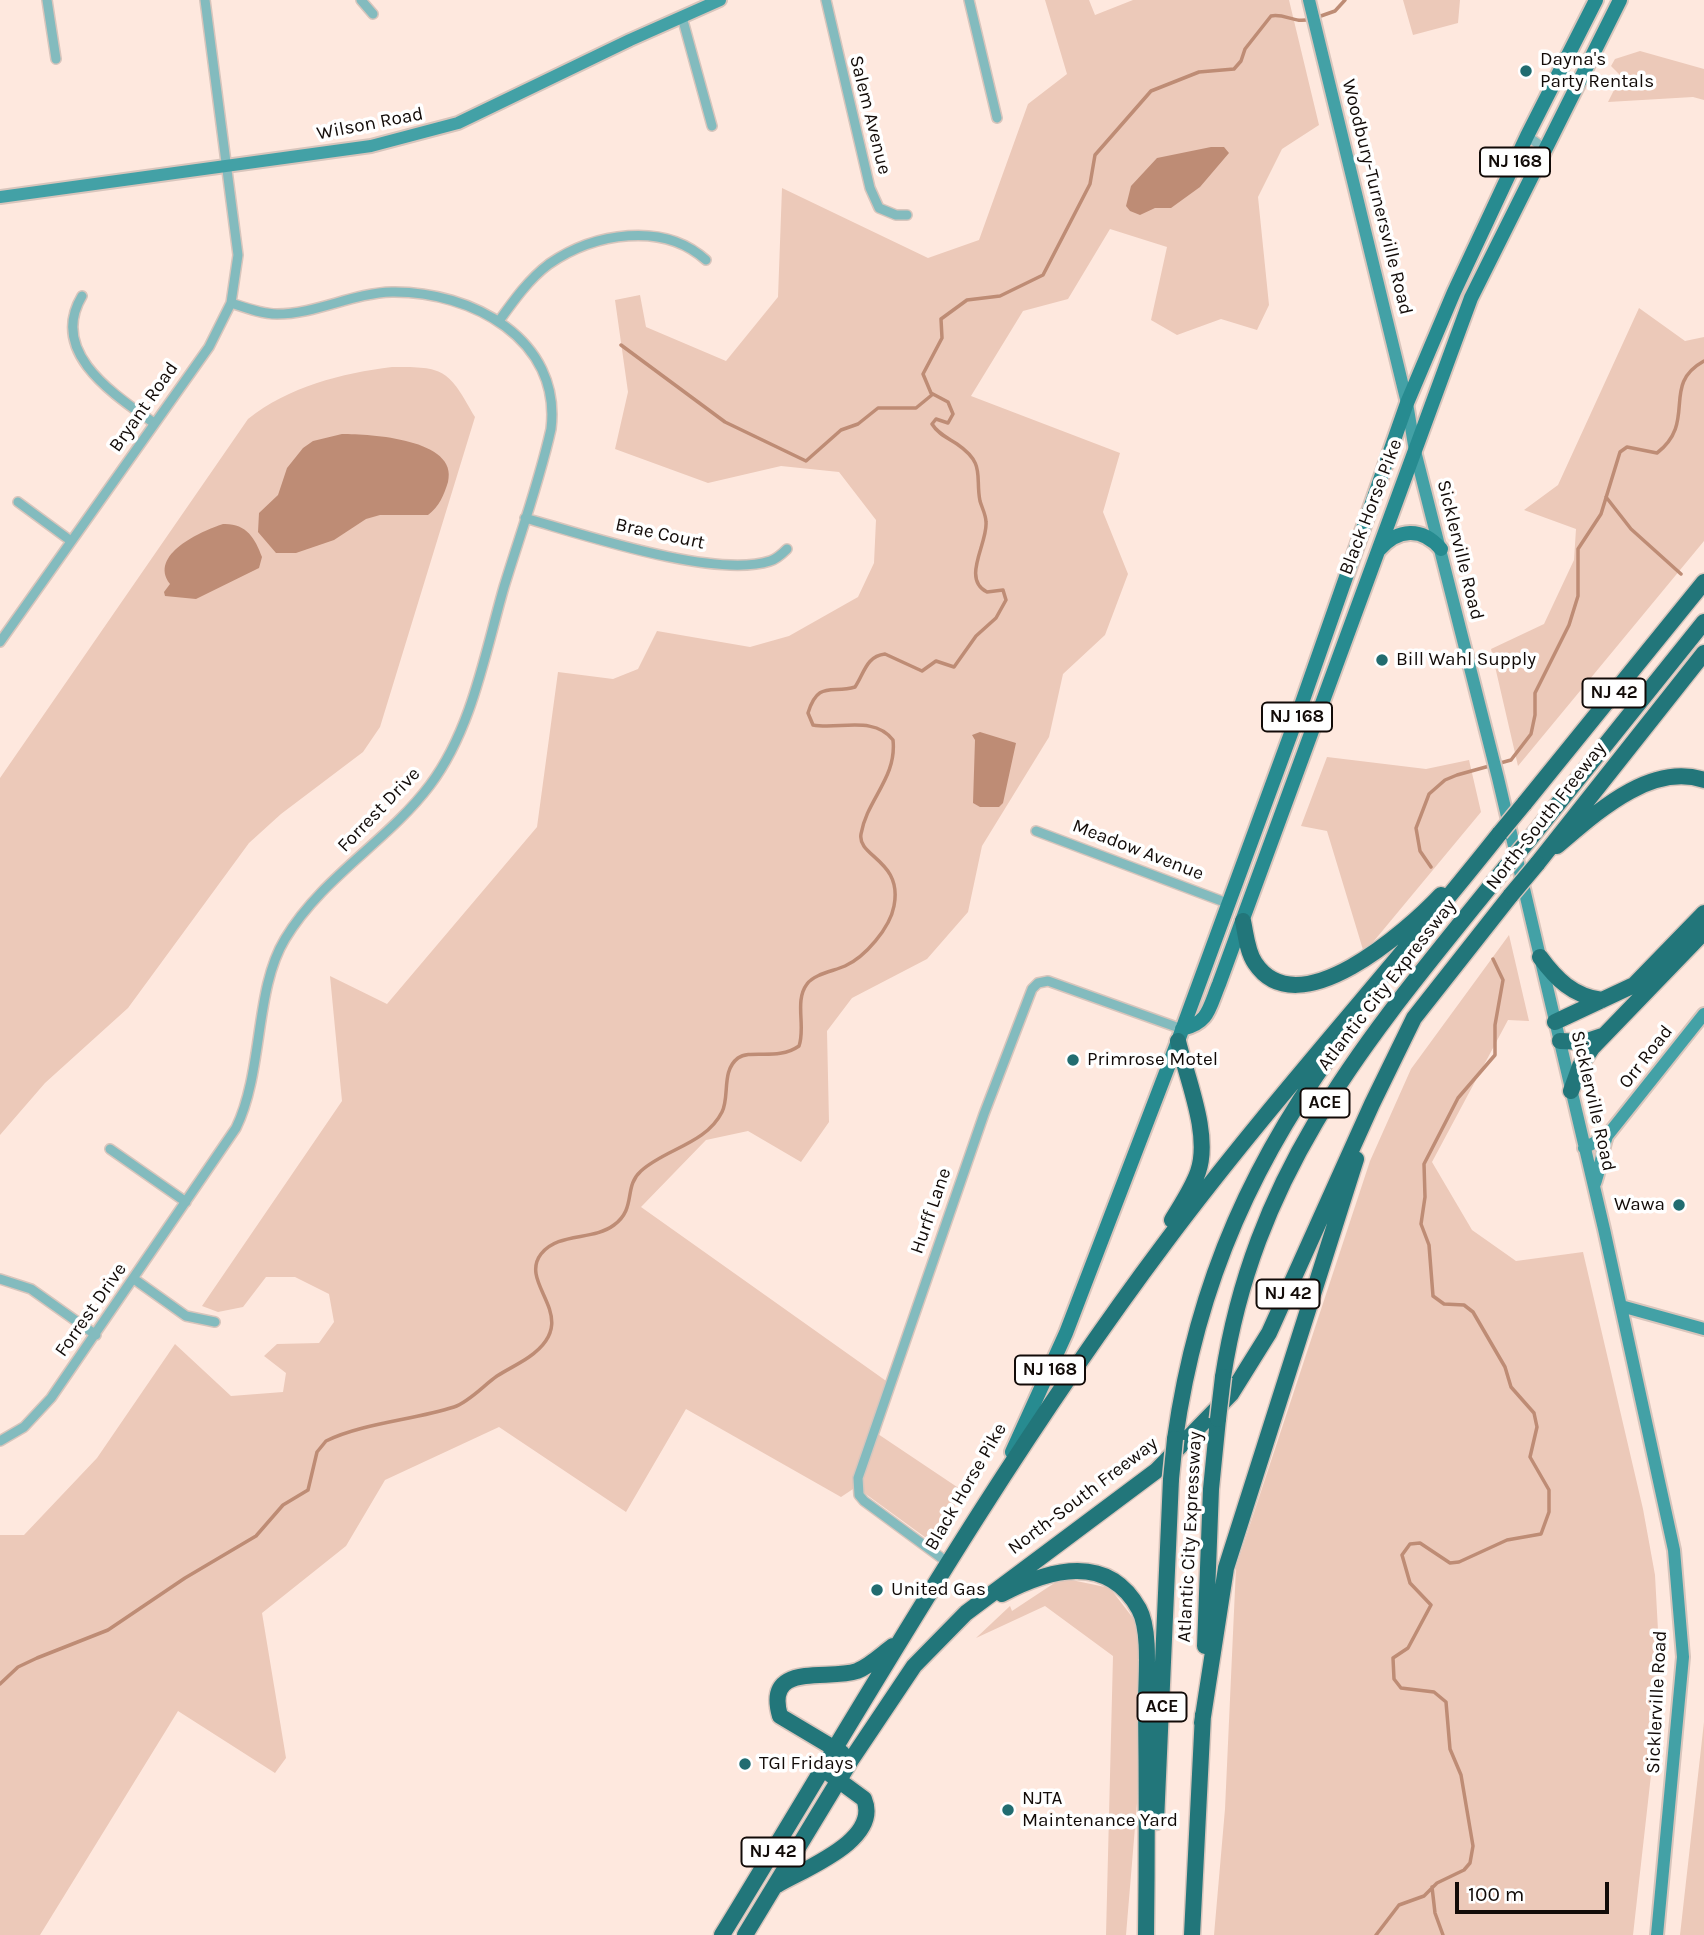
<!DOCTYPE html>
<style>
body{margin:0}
#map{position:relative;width:1704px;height:1935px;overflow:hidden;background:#fee8de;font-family:Karla,sans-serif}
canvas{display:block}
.scale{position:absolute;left:1455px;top:1882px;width:154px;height:32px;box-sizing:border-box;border:4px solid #120b08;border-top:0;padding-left:9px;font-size:21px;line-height:24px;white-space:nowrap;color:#120b08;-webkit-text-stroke:5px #fff;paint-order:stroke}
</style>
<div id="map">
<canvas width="1704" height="1935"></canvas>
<div class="scale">100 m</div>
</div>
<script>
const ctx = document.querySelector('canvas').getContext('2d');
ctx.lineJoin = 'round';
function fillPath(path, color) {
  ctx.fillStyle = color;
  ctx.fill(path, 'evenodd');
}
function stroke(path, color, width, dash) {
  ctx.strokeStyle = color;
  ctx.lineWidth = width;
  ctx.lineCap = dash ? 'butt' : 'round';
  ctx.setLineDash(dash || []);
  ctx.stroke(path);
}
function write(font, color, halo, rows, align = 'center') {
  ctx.font = font + ' Karla,sans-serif';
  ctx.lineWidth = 7;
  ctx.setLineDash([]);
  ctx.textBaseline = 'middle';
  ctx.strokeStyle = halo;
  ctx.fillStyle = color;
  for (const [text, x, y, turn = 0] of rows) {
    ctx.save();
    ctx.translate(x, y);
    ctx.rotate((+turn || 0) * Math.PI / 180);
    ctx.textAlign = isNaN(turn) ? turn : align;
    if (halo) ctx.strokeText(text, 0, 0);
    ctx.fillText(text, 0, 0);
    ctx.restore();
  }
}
const green = new Path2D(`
 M1045,0h44l6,15 38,-15h156l30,125 -37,24 -24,48 11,108 -12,25 -36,-11 -44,16 -26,-15 16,-73 -57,-18 -42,70 -45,12 -52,85 149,57 -17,59 25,62 -23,61 -42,39 -14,63 -67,109 -14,66 -41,47 -75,39 -25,33 2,91 -28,40 -53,-31 -42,9 -65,67 248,176 -17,47 91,61 -30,52 -77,-56 -15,10 -155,-88 -60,103 -127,-85 -114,53 -39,66 -84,67 24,145 -11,15 -97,-62 -138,224h-40v-400h24l73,-77 78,-114 56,52 52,-4 3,-19 -22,-17 13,-12 42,-1 15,-21 -5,-28 -34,-17h-29l-23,30 -25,5 -16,-6 140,-205 -12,-125 57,28 150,-177 21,-155 55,7 25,-10 19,-38 93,16 39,-11 69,-39 16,-34 2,-43 -37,-48 -58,-6 -73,17 -93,-34 13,-57 -13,-92 25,-5 6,32 80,34 52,-64 4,-109 146,70 51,-18 49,-136 39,-30z
 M1460,0l-2,23 -45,12 -10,-35z
 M1640,51l64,18v31l-11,-3 -85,5 13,-26 -10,-10 4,-7z
 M1639,308l46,33 19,-4v204l-186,225 -27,-117 53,-25 30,-64 2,-31 -52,-19 34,-25z
 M392,367c54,-1 57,4 83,50l-95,310 -17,25 -82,62 -32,29 -121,165 -83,75 -45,52v-357l248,-359c40,-32 94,-46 144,-52z
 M1327,757l99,12 43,-9 12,52 -117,141 -37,-122 -26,-5z
 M1509,935l20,86 -21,-1 -76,142 40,68 44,31 67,-9 60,257 12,66 6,111 -28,249h-419l11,-126 11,-242 134,-406 41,-92z
 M1062,1578l48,10 26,34 9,-3 -8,184 -11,132h-20l7,-279 -68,-50 -69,32 34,-32 2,5z
 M1704,1722v213h-24z`);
const water = new Path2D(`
 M1211,147h13l5,6 -29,34 -29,21h-16l-15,7 -10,-4 -4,-5 5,-20 26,-28z
 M342,434c28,0 117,5 106,48 -4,13 -9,25 -20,33h-48l-14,4 -32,21 -38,13h-20l-18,-21 1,-19 19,-18 9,-27 16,-20 10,-7z
 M223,524c23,-1 32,14 39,33l-3,11 -63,31 -31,-3 -1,-4 6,-8c-22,-29 31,-53 53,-60z
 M980,732l36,11 -13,60 -4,4h-19l-7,-4 2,-63 -3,-5z`);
const stream = new Path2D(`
 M1318,17l17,-6 10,-11
 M621,345l104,77 81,39 35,-31 17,-6 20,-16h38l17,-14
 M1606,497l25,32 50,45
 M1431,867l-11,-16 -4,-23 13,-34 16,-14 12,-5 54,-15 20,-26 4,-19v-22l34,-68 9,-29v-47l23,-35 19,-62 7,-5 30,6c41,-32 3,-68 47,-92
 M0,1684l18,-17 19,-9 71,-28 77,-52 71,-42 27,-31 25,-15 9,-38 9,-11c37,-18 88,-21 128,-34 15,-5 30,-22 43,-31 11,-7 22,-12 32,-19 56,-39 -12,-72 12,-103 17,-22 52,-13 73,-29 23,-17 9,-38 27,-54 24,-22 65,-27 81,-59 8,-16 -1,-41 16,-54 13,-9 40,3 61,-12 7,-19 -5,-45 8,-62 7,-10 27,-13 38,-18 20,-9 45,-38 49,-60 9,-46 -37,-49 -33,-72 6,-35 36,-56 32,-94 -19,-25 -55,-10 -80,-15l-5,-12c10,-33 24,-19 47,-26 9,-13 11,-31 30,-33l37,17 14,-10 18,6 22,-31 20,-18 10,-18 -3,-10 -16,2c-26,-13 1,-49 -1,-70 0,-7 -4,-14 -6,-21 -5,-25 6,-37 -23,-57 -9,-6 -19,-10 -25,-20l4,-5 12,4 5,-9 -5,-12 -17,-9 -8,-19 19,-36 -1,-19 26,-19 33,-4 43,-21 47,-91 5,-29 56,-64 48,-19 35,-3 7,-8 4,-12 26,-33c14,-3 24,8 39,3
 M1432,1887l3,26 8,22
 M1376,1935l23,-30 25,-9 13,-13 27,-13 6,-7 3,-17 -12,-71 -11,-26 -4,-47 -12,-10 -33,-4 -7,-9 -1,-21 15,-10 23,-43 -21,-22 -8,-28 8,-11 10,-1 30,20 9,-1 48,-22 34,-6 8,-22v-22l-19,-33 7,-30 -3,-14 -23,-26 -6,-20 -32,-55 -9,-7 -20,-1 -11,-8 -4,-51 -8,-21 4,-27 -1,-33 34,-66 37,-43v-30l8,-45 -10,-21`);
const street = new Path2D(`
 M47,0l9,59
 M361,0l12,14
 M826,0l44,188 9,20 17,7h11
 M969,0l28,118
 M682,17l30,109
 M1527,136l17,12
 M82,296c-34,57 33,99 72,127
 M499,321c15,-21 30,-42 50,-57 45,-31 114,-43 157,-4
 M18,502l53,39
 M525,518c57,16 189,61 245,43 7,-2 12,-7 17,-12
 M0,642l209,-295 22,-44 7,-48 -33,-255
 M1036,831l191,72
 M110,1149l76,53
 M0,1279l31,10 65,46
 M134,1279l52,37 29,6
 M0,1441l24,-14 27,-29 185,-270c28,-58 18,-138 49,-189 37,-62 103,-98 145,-154 42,-56 55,-132 74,-198 16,-52 35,-104 47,-158 11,-90 -80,-138 -159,-137 -39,1 -76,22 -115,22 -15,0 -31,-6 -46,-11
 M947,1562l-83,-61 -5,-6 -1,-17 126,-364 48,-125 6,-6 10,-2 134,48`);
const secondary = new Path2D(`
 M1309,0l98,403 8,48 83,327 106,451 70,321 9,107 -26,278
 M0,197l371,-51 87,-23 172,-83 90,-40
 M1584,1148l23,-12 97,-122
 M1594,1186c7,-17 7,-33 13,-50
 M1621,1306l83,23`);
const primary = new Path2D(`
 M1379,550c19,-22 43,-23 62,-1
 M1182,1029c27,-6 27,-21 37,-45l252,-686 149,-298
 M1012,1452l54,-119 112,-292 119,-324 110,-314 47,-111 73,-156 69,-136`);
const highway = new Path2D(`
 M1524,804l180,-222
 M1529,840l175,-218
 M1557,846c38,-32 93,-84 147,-66
 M1537,864l167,-211
 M1243,921c3,14 4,30 12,42 43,65 152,-32 186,-68
 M1540,957c16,22 33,39 62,43
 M1555,1022l79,-37 70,-72
 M1560,1041l24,1 18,-6
 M1571,1091l9,-25 12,-18 112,-116
 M1172,1220c9,-15 20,-31 26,-48 13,-37 -11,-93 -20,-131
 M1223,1377c33,-215 151,-346 282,-509
 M1175,1439c22,-158 80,-285 176,-412
 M1002,1594c46,-24 105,-42 137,15 12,22 7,70 7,95 1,77 1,154 0,231
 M1205,1646l6,-157 7,-70
 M1202,1723l24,-155 130,-409
 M842,1753l-62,-37c-16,-55 47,-35 77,-45 13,-5 25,-17 36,-25
 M1156,1822l15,-343
 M777,1885c29,-17 104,-45 87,-86l-34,-25
 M722,1935c143,-234 278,-472 443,-692 106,-142 226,-272 335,-410
 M745,1935l106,-175 63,-94 52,-53 190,-142 75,-77 38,-61 103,-229 42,-86 97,-123
 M1192,1935l11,-221`);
const highwayBridge = new Path2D(`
 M1500,833l24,-29
 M1505,868l24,-28
 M1511,895l26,-31
 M1218,1419l5,-42
 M1171,1479l4,-40`);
const markers = [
 [1526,71,7,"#216c70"],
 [1382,660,7,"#216c70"],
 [1073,1060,7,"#216c70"],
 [1679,1205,7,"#216c70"],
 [877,1590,7,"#216c70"],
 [745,1764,7,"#216c70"],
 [1008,1810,7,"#216c70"]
];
const shields = [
 [1515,162,70],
 [1614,693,63],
 [1297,717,70],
 [1325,1103,49],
 [1288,1294,63],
 [1050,1370,70],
 [1162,1707,49],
 [773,1852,63]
];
const shieldNames = [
 ["NJ 168",1515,162],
 ["NJ 42",1614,693],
 ["NJ 168",1297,717],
 ["ACE",1325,1103],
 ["NJ 42",1288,1294],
 ["NJ 168",1050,1370],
 ["ACE",1162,1707],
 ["NJ 42",773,1852]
];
const poiNames = [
 ["Dayna's",1540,60],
 ["Party Rentals",1540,82],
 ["Bill Wahl Supply",1396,660],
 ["Primrose Motel",1087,1060],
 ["Wawa",1665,1205,"right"],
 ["United Gas",891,1590],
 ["TGI Fridays",759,1764],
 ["NJTA",1022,1799],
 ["Maintenance Yard",1022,1821]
];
const streetNames = [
 ["Salem Avenue",870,115,76],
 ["Wilson Road",370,124,-11],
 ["Woodbury-Turnersville Road",1377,197,76],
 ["Bryant Road",144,407,-55],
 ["Black Horse Pike",1371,507,-69],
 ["Brae Court",660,534,12],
 ["Sicklerville Road",1460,550,76],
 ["Forrest Drive",379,810,-46],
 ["North-South Freeway",1546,816,-52],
 ["Meadow Avenue",1138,850,21],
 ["Atlantic City Expressway",1387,985,-52],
 ["Orr Road",1646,1057,-52],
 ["Sicklerville Road",1593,1101,77],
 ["Hurff Lane",931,1211,-71],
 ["Forrest Drive",91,1310,-55],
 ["Black Horse Pike",966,1487,-60],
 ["North-South Freeway",1083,1496,-37],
 ["Atlantic City Expressway",1190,1537,-87],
 ["Sicklerville Road",1657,1702,-87]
];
fillPath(green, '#ecc9b9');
fillPath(water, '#be8c75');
stroke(stream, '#be8c75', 3.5);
stroke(street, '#d8c5bc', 12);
stroke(secondary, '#d8c5bc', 16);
stroke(primary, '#d8c5bc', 18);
stroke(highway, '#d8c5bc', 19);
stroke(street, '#83bbbe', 9);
stroke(secondary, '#43a1a6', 12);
stroke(primary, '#278b90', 14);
stroke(highway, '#22767a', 16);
stroke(highwayBridge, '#d8c5bc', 19, []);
stroke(highwayBridge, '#22767a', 16);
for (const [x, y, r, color] of markers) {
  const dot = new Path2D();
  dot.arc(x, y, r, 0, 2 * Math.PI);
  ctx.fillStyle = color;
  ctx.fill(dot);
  stroke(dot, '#fff', 2.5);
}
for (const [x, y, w] of shields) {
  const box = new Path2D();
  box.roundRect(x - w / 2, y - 14.5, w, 29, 5);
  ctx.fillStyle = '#fff';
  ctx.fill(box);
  stroke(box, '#120b08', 2);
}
write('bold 18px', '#120b08', null, shieldNames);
write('19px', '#120b08', '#fff', poiNames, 'left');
write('19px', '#120b08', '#fff', streetNames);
</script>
